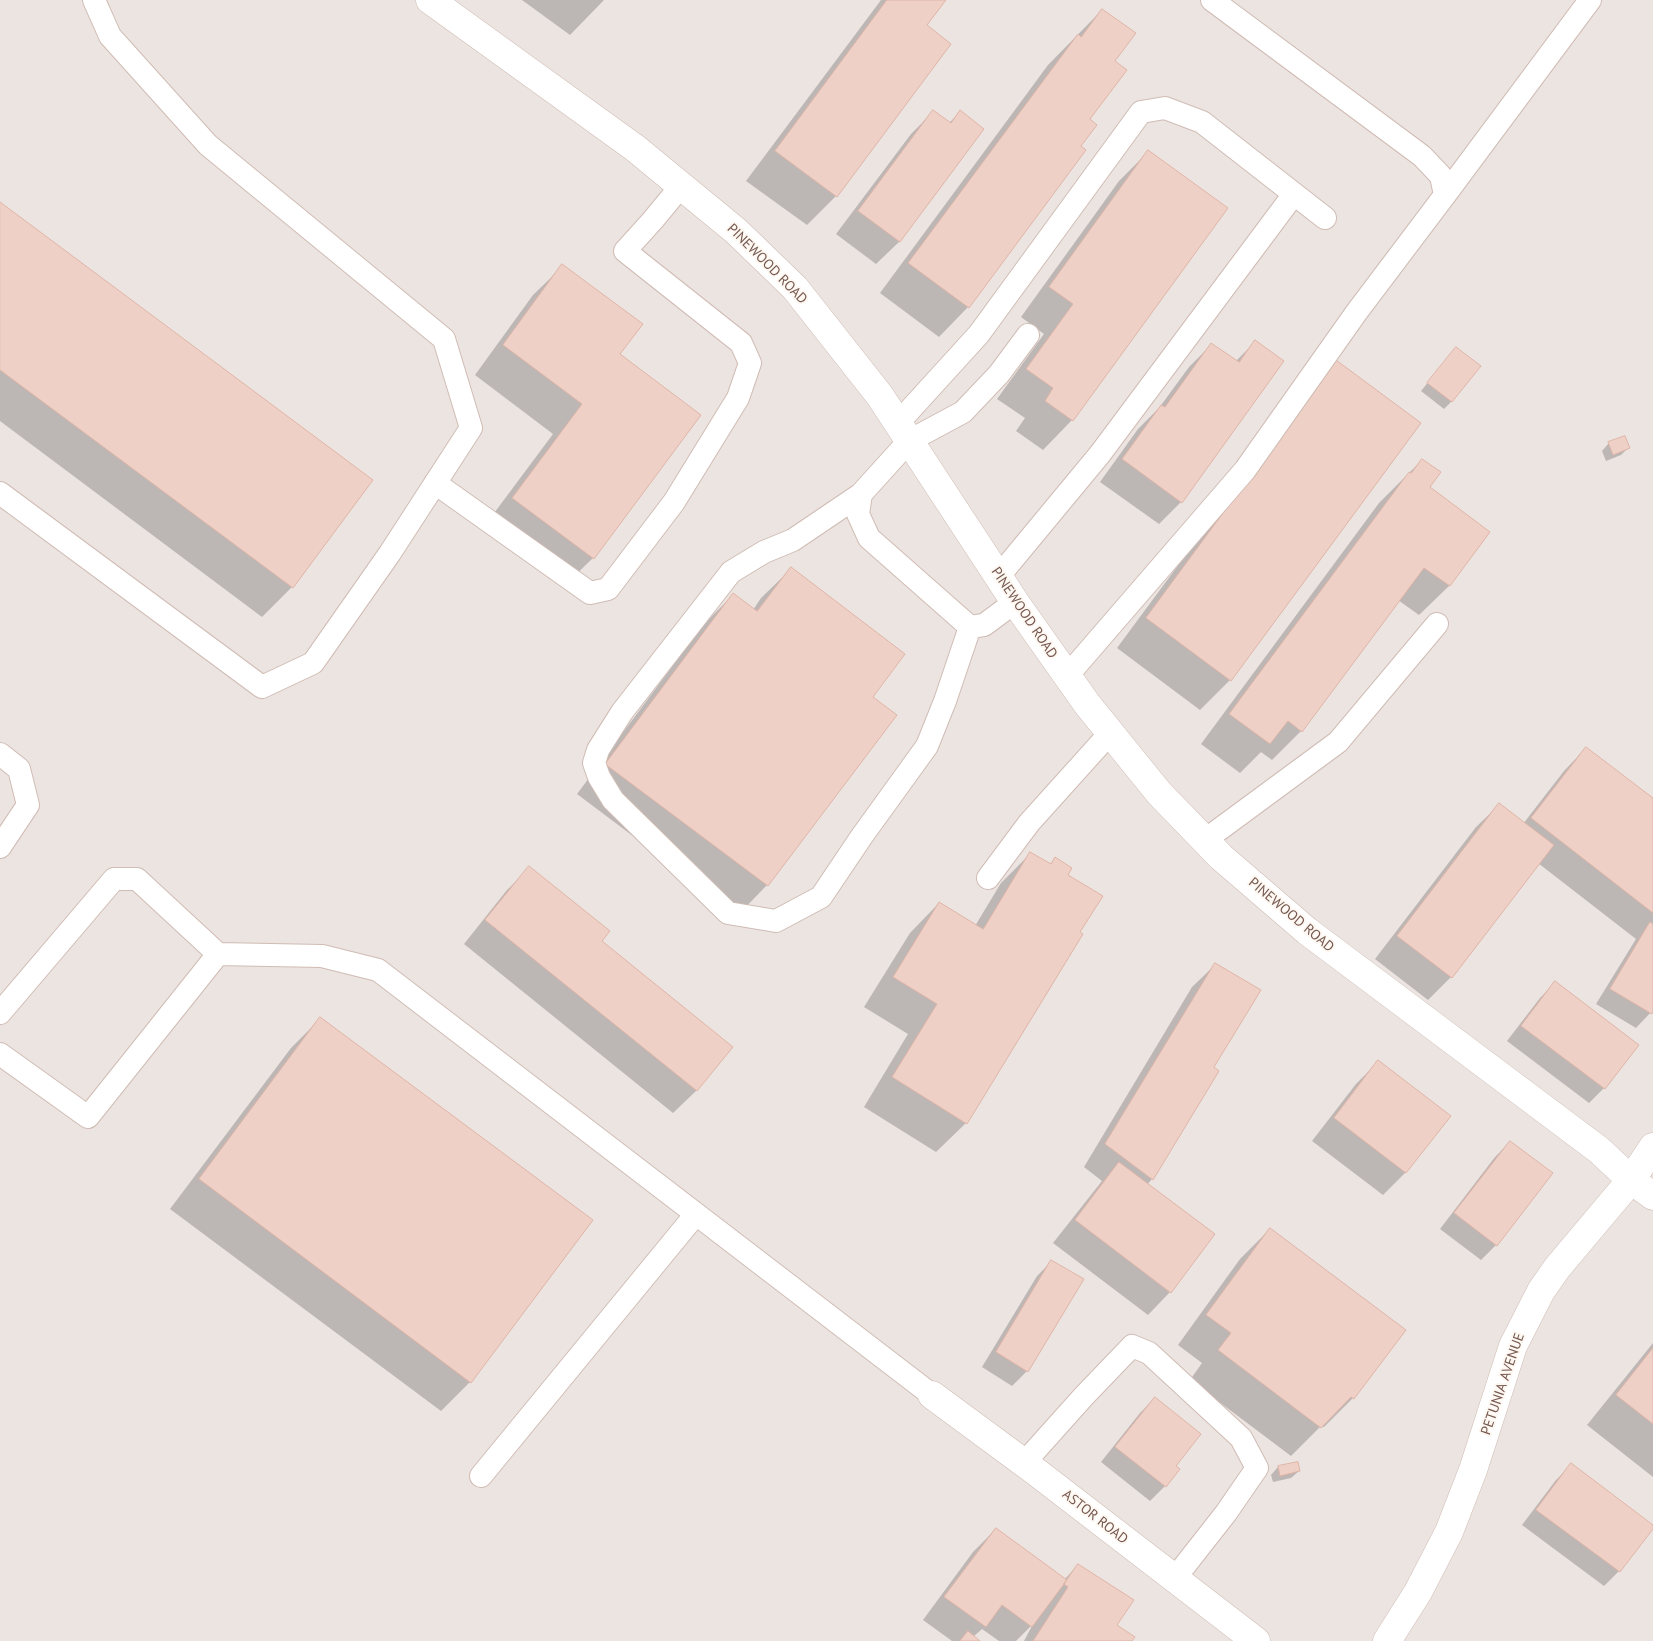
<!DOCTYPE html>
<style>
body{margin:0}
canvas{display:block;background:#fbf3ec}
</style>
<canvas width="1653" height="1641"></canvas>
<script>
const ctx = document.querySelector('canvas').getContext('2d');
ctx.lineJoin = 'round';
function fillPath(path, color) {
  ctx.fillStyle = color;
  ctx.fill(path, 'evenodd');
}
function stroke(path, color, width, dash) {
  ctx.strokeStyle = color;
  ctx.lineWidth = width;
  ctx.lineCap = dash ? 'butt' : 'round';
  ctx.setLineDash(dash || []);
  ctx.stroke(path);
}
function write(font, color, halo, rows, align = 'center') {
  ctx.font = font + ' "PT Sans",sans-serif';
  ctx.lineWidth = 4;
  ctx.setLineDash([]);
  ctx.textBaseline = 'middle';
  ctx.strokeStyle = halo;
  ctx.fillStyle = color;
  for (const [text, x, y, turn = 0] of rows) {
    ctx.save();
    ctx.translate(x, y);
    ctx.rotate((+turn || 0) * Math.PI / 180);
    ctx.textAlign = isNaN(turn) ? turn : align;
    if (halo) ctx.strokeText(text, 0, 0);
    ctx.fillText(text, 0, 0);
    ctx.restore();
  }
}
const industrial = new Path2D(`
 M0,0h1653v1641h-1653z`);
const shadow = new Path2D(`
 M522,0h82l-34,35z
 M881,0h63l-19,26 -89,170 -29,29 -61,-44z
 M1102,10l11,51 -25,59 -8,27 -112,160 -29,30 -59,-44 168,-228z
 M933,112l16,11 11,-11 22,17 -83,113 -23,22 -40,-30 75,-100z
 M1148,152l-76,268 -29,30 -27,-19 9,-13 -28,-19 47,-65 -23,-17 98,-136z
 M0,203l372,277 -80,107 -30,30 -262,-196z
 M563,266l56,88 -26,204 -30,29 -80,-59 70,-94 -78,-59 58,-80z
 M1255,342l-74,160 -22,22 -59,-42 38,-53 21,-21 30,-41 23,-23 24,17z
 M1456,348l-4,53 -8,8 -23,-18z
 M1307,391l113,33 -190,256 -30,30 -83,-62z
 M1609,443l19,5 -7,7 -15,6 -4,-10z
 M1422,460l6,27 60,45 -39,54 -30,29 -21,-15 -97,131 -29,29 -11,-8 -21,21 -39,-29 178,-241z
 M791,569l80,128 24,18 -128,170 -29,30 -161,-121 127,-170 29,-29 20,15 8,-12z
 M1586,748l67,52v210l-17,18 -40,-24 40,-65 -98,-76 -87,114 -23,23 -53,-41 101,-132 23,-22 24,19 41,-53z
 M1031,853l18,12 6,-6 11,16 13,58 -113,190 -30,29 -72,-45 44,-73 -44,-27 46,-74 29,-30 36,23 26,-43z
 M530,868l70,74 131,106 -35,43 -23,22 -209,-169 43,-54z
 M1215,965l-3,103 -60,111 -5,6 23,107 -22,23 -95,-72 49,-62 -18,-14 108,-180z
 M1555,983l82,62 -33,43 -15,15 -82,-62 33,-43z
 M321,1018l149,364 -29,29 -271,-202 121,-161z
 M1378,1062l71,55 -44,56 -22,22 -71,-54 44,-57z
 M1510,1142l-14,103 -15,15 -41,-31 55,-72z
 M1270,1229l83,169 -29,29 -3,-1 -30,30 -101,-76 12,-17 -24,-18 62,-86z
 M1052,1261l-25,110 -15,15 -30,-19 55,-91z
 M1653,1343v134l-66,-52z
 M1155,1398l19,68 -9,20 -15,15 -49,-39 39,-49z
 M1571,1465l82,61 -34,45 -15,15 -82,-61 34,-45z
 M1278,1467l21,4 -8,7 -18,4 -2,-7z
 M996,1529l68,51 14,-15 38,60 14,16h-106l9,-17 -17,17h-17l-17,-12 -9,8 5,4h-26l-29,-21 50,-68z`);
const building = new Path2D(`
 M887,0h59l-19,25 24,19 -114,153 -62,-46z
 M1102,9l34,24 -21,28 12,9 -37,49 7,6 -16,21 5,4 -117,158 -61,-45 170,-229 3,3z
 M933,110l18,13 9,-13 24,19 -84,113 -42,-31z
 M1148,150l80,58 -155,213 -28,-20 8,-13 -27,-19 47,-65 -24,-17z
 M0,202l373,278 -80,108 -293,-218z
 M562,264l81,60 -23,30 81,61 -107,144 -82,-61 70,-94 -79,-59z
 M1255,340l29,21 -102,142 -60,-44 39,-54 4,2 46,-64 28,19z
 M1456,347l25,19 -29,36 -25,-19z
 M1336,360l85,63 -190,258 -85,-63z
 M1625,436l5,12 -17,7 -5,-13z
 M1422,459l19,13 -11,15 60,45 -40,54 -26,-18 -122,164 -14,-11 -18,23 -41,-30 180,-242 2,1z
 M791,567l114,87 -32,43 24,18 -129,171 -163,-122 128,-171 24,18z
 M1586,747l67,51v115l-122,-95z
 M1499,803l55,42 -102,133 -55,-42z
 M1030,852l21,12 4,-7 17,11 -4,7 35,21 -23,36 3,2 -116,190 -75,-47 45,-73 -44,-27 46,-75 44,27z
 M529,866l81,65 -8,10 131,106 -36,44 -212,-171z
 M1650,922l3,2v88l-1,2 -42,-25z
 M1215,963l46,27 -47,77 5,4 -66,109 -48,-36z
 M1555,981l84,64 -34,44 -84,-63z
 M320,1017l273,203 -122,163 -272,-204z
 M1378,1060l73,56 -45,57 -72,-55z
 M1510,1141l43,32 -56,73 -43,-33z
 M1119,1162l96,72 -44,59 -96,-73z
 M1270,1228l136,102 -52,69 -3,-2 -30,31 -103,-78 13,-17 -25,-18z
 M1051,1260l33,19 -56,93 -32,-20z
 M1653,1348v76l-37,-29z
 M1155,1397l46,37 -25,32 4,3 -14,18 -51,-40z
 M1298,1462l2,9 -20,5 -2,-10z
 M1571,1463l82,62v4l-33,43 -84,-62z
 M996,1528l71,52 -35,47 -30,-22 -16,22 -42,-30z
 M1078,1564l56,36 -17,25 18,12 -3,4h-99l35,-54 -4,-3z
 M968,1631l12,10h-20z`);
const lane = new Path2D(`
 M1445,195l145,-195
 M898,423l81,-89 162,-222 24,-4 37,14 123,96
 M435,483l155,110 18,-4 66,-87 64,-104 12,-35 -9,-20 -116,-92 28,-31 28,-34
 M0,493l262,194 51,-24 77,-110 81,-125 -27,-89 -236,-194 -98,-109 -16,-36
 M861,494l-68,46 -29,12 -33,20 -109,140 -24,38 -4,13 5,14 14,23 115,113 48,8 45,-24 41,-61 65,-90 18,-45 25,-74
 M999,576l101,-122 194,-260
 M1015,602l-31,23 -14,2 -101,-89 -11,-24 3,-20 48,-53 54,-29 36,-38 29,-39
 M1067,676l178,-206 111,-157 89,-118 -4,-19 -19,-20 -210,-156
 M0,754l19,15 9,36 -28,42
 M1205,840l133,-98 99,-118
 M988,878l41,-55 81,-90
 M0,1013l114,-134h23l81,75
 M0,1054l88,63 130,-163 104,2 56,14 554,425
 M1024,1463l60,-67 48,-50 17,7 92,85 16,30 -31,45 -51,65
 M481,1476l215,-262`);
const street = new Path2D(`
 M430,0l205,148 101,83 59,57 85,108 135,206 72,102 72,89 62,64 86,74 292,219 32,30 22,16
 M932,1395l103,76 221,170
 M1387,1641l31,-49 31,-60 24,-62 40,-124 28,-55 16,-23 74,-88 22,-33`);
const streetNames = [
 ["PINEWOOD ROAD",767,264,45],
 ["PINEWOOD ROAD",1024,613,56],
 ["PINEWOOD ROAD",1291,915,40],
 ["PETUNIA AVENUE",1503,1384,-71],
 ["ASTOR ROAD",1095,1517,38]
];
fillPath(industrial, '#ece4e1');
fillPath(shadow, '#0003');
fillPath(building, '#efd0c6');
stroke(building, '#e0b5a7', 1);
stroke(lane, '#d0bcb4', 24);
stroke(street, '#d0bcb4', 29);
stroke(lane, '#fff', 22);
stroke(street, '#fff', 28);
write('14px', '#765850', '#fef8f3', streetNames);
</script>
